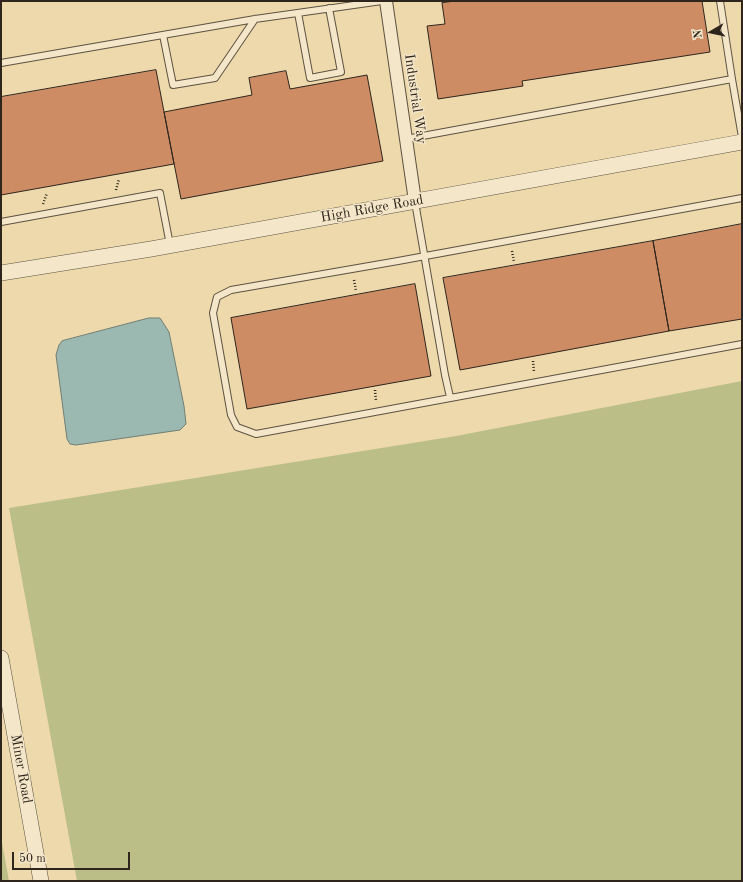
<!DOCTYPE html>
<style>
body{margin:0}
#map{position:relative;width:743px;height:882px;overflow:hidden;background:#edd9ac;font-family:"Old Standard TT",serif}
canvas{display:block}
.frame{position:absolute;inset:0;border:2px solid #2e251c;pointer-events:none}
.north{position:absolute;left:691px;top:12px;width:40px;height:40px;-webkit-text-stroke:3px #f3e6c9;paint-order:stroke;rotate:261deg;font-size:11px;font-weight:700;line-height:16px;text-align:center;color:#2e251c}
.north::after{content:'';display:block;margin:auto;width:14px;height:18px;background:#2e251c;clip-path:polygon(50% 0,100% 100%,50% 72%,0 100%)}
.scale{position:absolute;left:12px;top:852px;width:118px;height:18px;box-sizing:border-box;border:2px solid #2e251c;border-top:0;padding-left:5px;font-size:12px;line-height:14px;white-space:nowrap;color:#2e251c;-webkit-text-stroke:3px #f3e6c9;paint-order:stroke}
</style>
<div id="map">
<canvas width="743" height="882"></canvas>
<div class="frame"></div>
<div class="north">N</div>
<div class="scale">50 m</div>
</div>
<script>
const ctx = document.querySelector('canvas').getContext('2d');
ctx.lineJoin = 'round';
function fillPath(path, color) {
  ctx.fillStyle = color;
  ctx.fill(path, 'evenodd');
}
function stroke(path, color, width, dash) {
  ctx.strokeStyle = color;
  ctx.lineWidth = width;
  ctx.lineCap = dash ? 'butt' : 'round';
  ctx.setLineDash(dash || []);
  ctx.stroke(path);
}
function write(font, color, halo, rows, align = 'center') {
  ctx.font = font + ' "Old Standard TT",serif';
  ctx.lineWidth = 3;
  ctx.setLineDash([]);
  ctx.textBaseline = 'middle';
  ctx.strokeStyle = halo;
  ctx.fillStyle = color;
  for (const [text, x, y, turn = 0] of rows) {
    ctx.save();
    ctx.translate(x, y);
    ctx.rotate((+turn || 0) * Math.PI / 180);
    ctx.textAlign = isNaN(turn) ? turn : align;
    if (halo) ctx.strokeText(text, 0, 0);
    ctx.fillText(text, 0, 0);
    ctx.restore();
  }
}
const green = new Path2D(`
 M742,381v500h-665l-68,-373 447,-72z
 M1,837l8,44h-8z`);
const water = new Path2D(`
 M149,318h11l9,14 15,74 2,18 -6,6 -104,15 -6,-1 -3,-5 -11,-84 3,-10 3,-4z`);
const building = new Path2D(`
 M456,1h246l8,51 -188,29 1,5 -85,13 -11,-73 18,-2 -3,-21z
 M156,70l18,94 -173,31v-98z
 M286,71l4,18 77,-14 16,86 -202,38 -17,-87 88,-17 -3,-17z
 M742,224v95l-73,12 -16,-90z
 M653,241l16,90 -209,39 -17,-92z
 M415,284l16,92 -184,33 -16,-91z`);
const path = new Path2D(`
 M116,190l3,-11
 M43,204l4,-11
 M512,251l2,11
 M354,280l2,11
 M533,361l1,11
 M375,390l1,11`);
const service = new Path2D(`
 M298,13l12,65 31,-6 -12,-64
 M163,35l10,50 42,-7 40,-59
 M1,63l254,-44 127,-18
 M732,79l10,58
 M406,139l326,-60 -12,-78
 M742,198l-344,63 -167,29 -14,7 -4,16 18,102 6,12 19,7 486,-90
 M415,202l30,173 5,22
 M1,222l159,-29 10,52`);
const minor = new Path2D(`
 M386,1l29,200`);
const tertiary = new Path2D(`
 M1,273l150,-24 591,-107
 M1,658l40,223`);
const streetNames = [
 ["Industrial Way",415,99,82],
 ["High Ridge Road",372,209,-10],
 ["Miner Road",21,769,80]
];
fillPath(green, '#bcbe87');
fillPath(water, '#9bb9b1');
stroke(water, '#6f7e75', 1);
fillPath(building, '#cd8c64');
stroke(building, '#2e251c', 1);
stroke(service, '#5e5240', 8);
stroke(minor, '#5e5240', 14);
stroke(tertiary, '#5e5240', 16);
stroke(path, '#2e251c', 2.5, [1, 2]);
stroke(service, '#f3e6c9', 6);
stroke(minor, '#f3e6c9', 12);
stroke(tertiary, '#f3e6c9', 15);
write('14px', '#2e251c', '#f3e6c9', streetNames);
</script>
